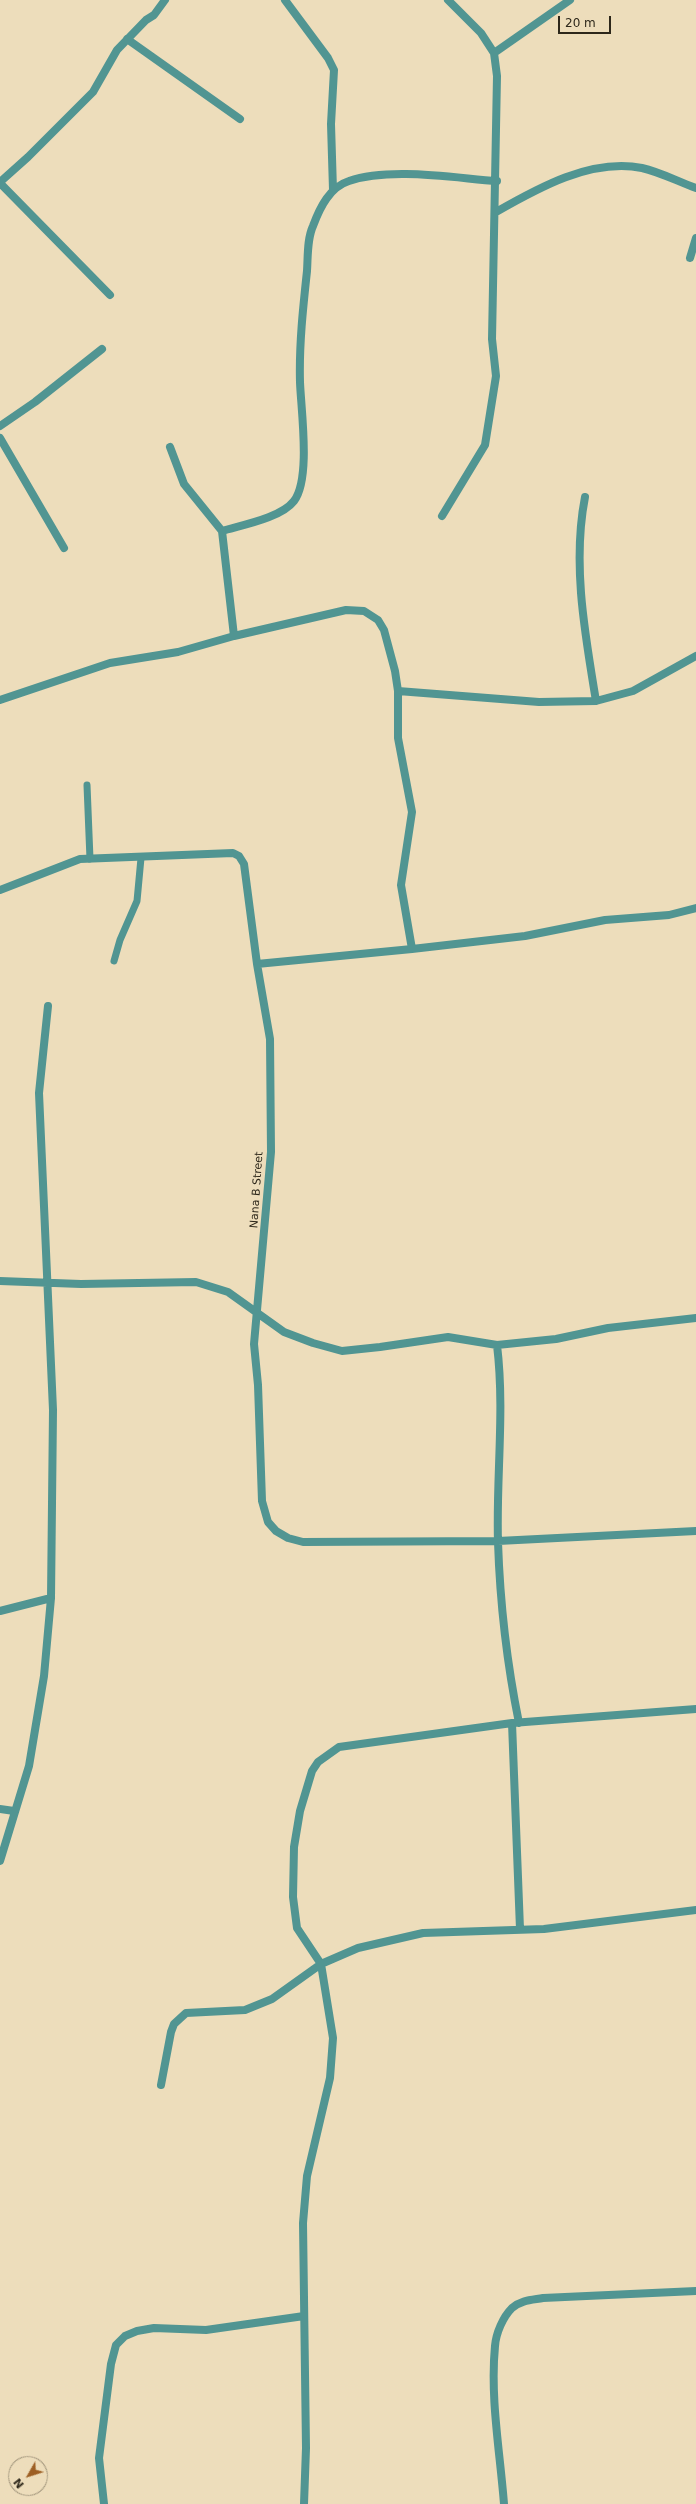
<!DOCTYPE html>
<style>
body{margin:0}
#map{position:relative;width:696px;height:2504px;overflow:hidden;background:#edddbb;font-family:"DejaVu Sans",sans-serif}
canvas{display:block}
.north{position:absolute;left:8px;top:2456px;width:40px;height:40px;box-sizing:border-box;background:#edddbb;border:1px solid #a0947b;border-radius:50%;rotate:231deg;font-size:11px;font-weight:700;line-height:16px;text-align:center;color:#2d271a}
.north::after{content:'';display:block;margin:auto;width:14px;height:18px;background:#9d5f24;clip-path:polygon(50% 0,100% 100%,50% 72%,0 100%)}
.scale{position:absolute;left:558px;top:16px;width:53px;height:18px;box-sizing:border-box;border:2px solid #2d271a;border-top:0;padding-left:5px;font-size:12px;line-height:14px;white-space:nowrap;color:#2d271a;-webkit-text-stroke:3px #edddbb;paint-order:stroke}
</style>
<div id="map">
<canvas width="696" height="2504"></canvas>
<div class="north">N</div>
<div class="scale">20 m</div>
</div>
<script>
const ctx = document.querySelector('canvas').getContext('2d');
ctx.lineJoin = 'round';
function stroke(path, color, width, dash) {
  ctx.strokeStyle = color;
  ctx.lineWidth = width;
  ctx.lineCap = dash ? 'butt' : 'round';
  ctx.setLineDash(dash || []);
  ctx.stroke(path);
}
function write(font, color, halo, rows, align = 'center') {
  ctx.font = font + ' "DejaVu Sans",sans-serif';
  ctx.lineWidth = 4;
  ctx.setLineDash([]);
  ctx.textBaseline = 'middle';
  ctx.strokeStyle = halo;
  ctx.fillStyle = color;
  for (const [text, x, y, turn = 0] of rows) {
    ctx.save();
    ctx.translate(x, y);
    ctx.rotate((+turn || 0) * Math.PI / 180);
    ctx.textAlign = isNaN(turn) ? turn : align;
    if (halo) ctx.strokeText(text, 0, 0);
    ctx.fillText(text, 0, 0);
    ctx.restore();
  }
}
const lane = new Path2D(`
 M87,785l3,74
 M114,961l6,-21 17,-39 4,-43`);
const street = new Path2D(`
 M285,0l43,58 6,12 -3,54 2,66
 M127,39l113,80
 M494,53l76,-53
 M0,182l28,-25 65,-65 24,-42 29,-30 8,-5 11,-15
 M0,183l110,112
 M496,212c42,-24 95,-54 146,-44 18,4 37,14 54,20
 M690,258l6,-20
 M0,426l35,-24 67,-53
 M0,438l64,110
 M170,447l14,37 38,47 12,105
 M585,497c-13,67 0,137 11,204
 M442,516l43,-71 11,-69 -4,-37 5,-263 -3,-23 -13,-20 -33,-33
 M222,531c20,-6 59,-13 72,-30 17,-22 7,-91 6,-119 -1,-37 3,-74 7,-111 1,-15 0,-32 6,-45 7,-19 17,-39 36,-45 41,-14 105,-3 148,0
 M398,691l141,11 57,-1 37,-10 63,-35
 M0,700l110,-37 68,-11 56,-16 112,-26 18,1 14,9 6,10 11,41 3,20v47l14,74 -11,73 11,64
 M0,890l80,-31 153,-6 6,3 5,8 13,100 13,75 1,113 -17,192 4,41 4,116 6,21 8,9 12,7 15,4 195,-1 198,-10
 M257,964l155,-15 113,-13 80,-16 64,-5 27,-7
 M0,1281l81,3 115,-2 32,10 56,40 29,11 29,8 38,-4 68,-10 49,8 59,-6 52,-11 88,-10
 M497,1345c8,65 -1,132 1,197 2,61 9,122 21,181
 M0,1611l51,-13
 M512,1723l8,206
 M0,1809l14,2
 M0,1861l29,-95 15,-90 7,-78 2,-188 -14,-317 9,-87
 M161,2085l10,-53 3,-8 12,-11 59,-3 27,-11 49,-35 37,-16 65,-15 121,-4 152,-19
 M104,2504l-5,-46 12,-94 5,-19 9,-9 12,-5 17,-3 52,2 98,-14
 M304,2504l2,-56 -3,-225 4,-47 23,-98 3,-40 -12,-74 -24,-36 -4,-31 1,-50 6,-36 12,-40 6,-9 21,-15 173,-24 184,-14
 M504,2504c-4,-52 -14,-106 -9,-158 1,-13 8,-29 17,-38 9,-8 20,-8 31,-10l153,-7`);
const streetNames = [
 ["Nana B Street",257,1190,-86]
];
stroke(lane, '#519592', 7);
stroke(street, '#519592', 8);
write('11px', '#2d271a', '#edddbb', streetNames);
</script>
